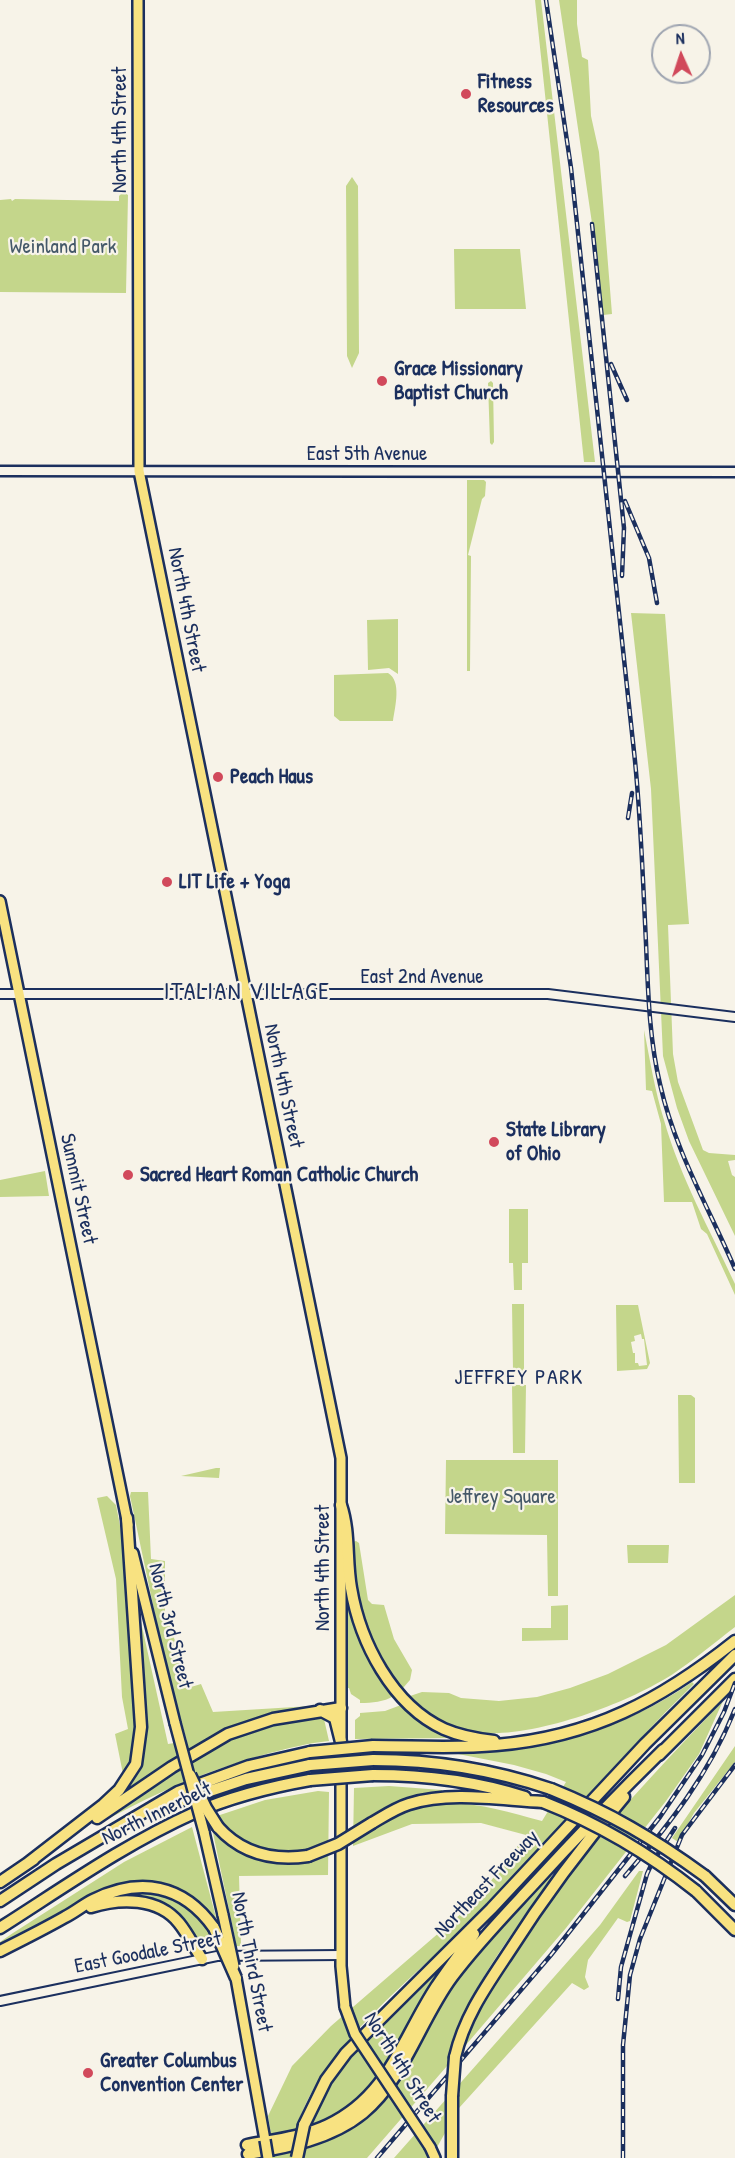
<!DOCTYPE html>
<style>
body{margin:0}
#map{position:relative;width:735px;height:2158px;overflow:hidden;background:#f7f3e8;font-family:"Patrick Hand",sans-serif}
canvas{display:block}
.north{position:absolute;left:651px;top:24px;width:60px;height:60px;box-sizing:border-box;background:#f7f3e8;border:2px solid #9fa5b1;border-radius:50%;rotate:357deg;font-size:16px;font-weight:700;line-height:24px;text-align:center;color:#1b2f5e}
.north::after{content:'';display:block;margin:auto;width:21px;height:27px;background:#d1495b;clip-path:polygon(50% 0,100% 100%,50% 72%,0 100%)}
</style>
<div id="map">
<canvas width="735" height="2158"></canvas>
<div class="north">N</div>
</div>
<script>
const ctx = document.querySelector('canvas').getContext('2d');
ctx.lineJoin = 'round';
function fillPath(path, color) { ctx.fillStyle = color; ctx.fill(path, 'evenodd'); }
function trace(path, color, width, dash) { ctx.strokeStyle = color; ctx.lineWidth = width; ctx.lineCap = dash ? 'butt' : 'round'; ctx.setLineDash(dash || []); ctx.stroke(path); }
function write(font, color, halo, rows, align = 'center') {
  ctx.font = font + ' "Patrick Hand",sans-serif'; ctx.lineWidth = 4.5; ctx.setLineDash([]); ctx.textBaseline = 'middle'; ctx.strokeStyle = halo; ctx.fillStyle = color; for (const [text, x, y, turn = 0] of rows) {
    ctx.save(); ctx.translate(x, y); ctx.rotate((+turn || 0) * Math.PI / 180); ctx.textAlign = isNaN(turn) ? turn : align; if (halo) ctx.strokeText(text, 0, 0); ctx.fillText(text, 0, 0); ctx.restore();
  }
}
const green = new Path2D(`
 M535 0H541L595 462H584Z
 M559 0H577V24L582 57 588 60 591 116 599 152 612 314 603 315 597 257Z
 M352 177 358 186 359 353 352 368 347 356 346 186Z
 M123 192 128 195 126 293 0 292V200L11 199 12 201 15 199 119 201V196Z
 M454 249H520L526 309H455Z
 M491 381 493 383 494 442 492 445 490 443 488 383Z
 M467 480H484L486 482 485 496 482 499 468 555 471 556 470 671H467Z
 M631 613 665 614 689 924 668 925 673 1054 678 1082 703 1150 709 1153 735 1155V1160L728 1161 732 1175 735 1177V1236L689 1141 677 1108 663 1056 651 789Z
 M398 619V674L389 668 368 670 367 620Z
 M388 673C402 681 395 707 393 721H340L334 716V675Z
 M644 1030C650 1060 655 1091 664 1120 680 1177 710 1230 735 1284V1295L707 1234 701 1229 692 1202H664L661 1124 652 1091 646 1090Z
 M45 1171 49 1196 0 1197V1180Z
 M509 1209H528V1263H522V1290H514L513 1263H509Z
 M512 1304H524V1371H513Z
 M616 1305H638L650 1363 647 1369 617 1371ZM641 1334 642 1339H644L647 1365 639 1366 638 1363H635V1353H633L631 1342 635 1341 634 1336Z
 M512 1385H526L525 1453H513Z
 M678 1395H691L695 1398V1483H679Z
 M446 1460H558V1596H548L547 1535 445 1534Z
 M216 1468H220L219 1478 181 1476Z
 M131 1492H148L151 1559 165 1561V1612L191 1687 201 1684 213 1712 311 1706C286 1711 262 1715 238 1724 199 1739 166 1766 131 1789L129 1785 142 1757 146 1734 137 1613H139L168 1744 187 1741 167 1671 130 1496Z
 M107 1496 116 1505 122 1536 135 1736C130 1780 107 1796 73 1820 90 1805 111 1794 123 1774L115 1734 128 1729 122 1697 116 1579 97 1498Z
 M356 1541 359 1543 368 1600 372 1604 384 1605 394 1639 412 1670 410 1680 403 1688C367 1647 353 1596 352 1542Z
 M627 1545H669L668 1563H628Z
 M735 1595V1627C714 1643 694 1660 673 1674 625 1705 519 1745 463 1730 443 1724 428 1712 413 1699L405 1706 450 1736V1738L355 1739V1720L360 1716V1713L385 1711 401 1705 410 1696 422 1692 449 1693 461 1698 499 1701 537 1697 570 1688 608 1674 666 1645Z
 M348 1598 353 1618 364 1646 394 1696C383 1702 373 1703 360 1703V1700L351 1694 349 1688H346L345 1599Z
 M568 1605V1640L522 1641V1628H551V1606Z
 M692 1682 694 1684C618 1758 550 1840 476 1916 414 1979 323 2043 296 2129L271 2134 268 2116 292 2066 331 2026 463 1912 484 1890 526 1835 481 1823 412 1824 353 1846 354 1788 389 1786 442 1790V1792L405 1799 365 1821 364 1835C380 1825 395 1813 413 1808 456 1795 500 1810 542 1821L566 1782 546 1774 514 1765 453 1753C540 1751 619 1733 692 1682Z
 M723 1701 699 1754 666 1801 566 1928 465 2046 470 2029 478 2011C511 1960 543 1908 580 1860 624 1804 674 1752 723 1701Z
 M318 1717 324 1719 329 1741C308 1743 290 1748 270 1753 211 1769 159 1791 106 1820L105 1818 206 1751 233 1738 272 1724Z
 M735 1746V1762L694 1813 678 1842 672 1838Z
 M318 1791 329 1792 328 1875 239 1876 241 1946 202 1948 199 1943H197C185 1914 158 1895 126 1897V1895C167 1890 197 1904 216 1942L236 1943 213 1833 216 1831C225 1838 233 1847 243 1852 266 1866 297 1865 322 1857L321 1846C311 1848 300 1852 289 1853 262 1854 232 1840 217 1816L265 1800Z
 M192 1827 217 1921 215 1922 198 1902 176 1889 95 1895 0 1945V1942L13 1933 124 1862Z
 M639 1871H643L630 1921 627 1922 618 1918 588 1960 585 1977 589 1987 584 1990 572 1983 459 2108 431 2158H394L600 1925Z
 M549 1875 553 1877C512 1935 461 1996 447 2066L367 2158H257C284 2153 311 2148 336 2136 384 2114 401 2074 425 2031 435 2014 445 1997 456 1981 483 1942 517 1909 549 1875Z
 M436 1971 438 1974 419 2003 393 2055H391C372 2088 348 2113 311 2125 334 2062 389 2017 436 1971Z`);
const tertiary = new Path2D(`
 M0 994H548L735 1017
 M0 2001 217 1956 341 1955`);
const secondary = new Path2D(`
 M0 471 735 472`);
const primary = new Path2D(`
 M138 0 139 471 341 1458V1966L345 2007
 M0 901 128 1525
 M133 1553 175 1723
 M204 1832 223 1915
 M236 1978 265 2140
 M430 2147 435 2158`);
const motorway = new Path2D(`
 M341 1505C350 1532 346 1560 351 1588 360 1642 392 1705 444 1729 460 1736 477 1739 494 1741
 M320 1710 335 1718 341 1742
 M373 1746C414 1746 456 1749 496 1745 592 1737 661 1700 735 1641
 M659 1755 735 1679
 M373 1760C435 1760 492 1769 551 1789
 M373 1775C425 1775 475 1781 525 1797
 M165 1806 246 1779 310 1765
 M97 1818 172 1767 228 1734 273 1719 341 1708
 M372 1823C384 1816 396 1808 409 1804 451 1791 500 1800 543 1802
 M218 1827C242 1854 273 1861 308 1856
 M28 1863 103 1805 119 1790 136 1764 141 1727 127 1518
 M705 1876 735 1905
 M0 1882 34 1859
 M696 1891 735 1930
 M0 1901 56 1864 178 1792 249 1766 310 1752
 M91 1907C120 1898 158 1897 179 1923 188 1934 194 1947 202 1959
 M0 1928C63 1888 125 1844 194 1813 231 1797 270 1787 310 1780
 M0 1951C22 1940 44 1929 65 1917 75 1912 83 1905 93 1900 140 1877 183 1884 214 1928
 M455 2057C464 2018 485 1988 507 1955 542 1900 581 1847 624 1797
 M304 2125 326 2080 346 2053 491 1909 645 1744 735 1655
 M247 2145C274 2140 303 2137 328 2125 389 2096 402 2039 436 1987 448 1969 461 1952 474 1934
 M248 2154C288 2147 331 2139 363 2113 405 2078 420 2020 452 1977 476 1945 503 1917 530 1888 573 1841 617 1795 663 1750
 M452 2158V2096`);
const rail = new Path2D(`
 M546 0 571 168 635 761C641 822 643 882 646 943 648 990 649 1038 660 1084 675 1151 708 1206 735 1269
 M592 224 624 528 622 576
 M611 364 627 400
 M625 501 649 558 657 603
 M628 818 632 793
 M625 1876C669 1825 710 1773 735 1709
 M618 1999 621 1967 647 1874 652 1863 675 1828
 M377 2158 551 1955 660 1817 702 1755 724 1712 735 1683
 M623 2158V2045L630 1975 640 1939 682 1835 735 1765`);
const primaryBridge = new Path2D(`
 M175 1723 204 1832
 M223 1915 234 1966
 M345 2007 355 2034 430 2147
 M265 2140 268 2158`);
const motorwayBridge = new Path2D(`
 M310 1752 373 1746
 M310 1765 373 1760
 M190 1775 206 1808 218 1827
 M310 1780 373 1775
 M551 1789C610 1813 653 1838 705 1876
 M543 1802C599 1824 648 1853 696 1891
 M308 1856 338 1844 372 1823
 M214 1928 236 1978
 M452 2096 455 2057
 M297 2158 304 2125`);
const markers = [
 [466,94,6,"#d1495b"],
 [382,381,6,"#d1495b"],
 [218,777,6,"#d1495b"],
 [167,882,6,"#d1495b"],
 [494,1142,6,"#d1495b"],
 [128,1175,6,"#d1495b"],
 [88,2073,6,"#d1495b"]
];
const poiNames = [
 ["Fitness",478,82],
 ["Resources",478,106],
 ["Grace Missionary",394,369],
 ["Baptist Church",394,393],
 ["Peach Haus",230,777],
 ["LIT Life + Yoga",179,882],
 ["State Library",506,1130],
 ["of Ohio",506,1154],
 ["Sacred Heart Roman Catholic Church",140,1175],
 ["Greater Columbus",100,2061],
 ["Convention Center",100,2085]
];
const streetNames = [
 ["North 4th Street",120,130,-90],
 ["East 5th Avenue",367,454],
 ["North 4th Street",186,610,79],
 ["East 2nd Avenue",422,977],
 ["North 4th Street",283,1086,78],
 ["Summit Street",78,1189,78],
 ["North 4th Street",323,1568,-90],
 ["North 3rd Street",170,1626,76],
 ["North Innerbelt",157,1814,-26],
 ["Northeast Freeway",487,1884,-46],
 ["East Goodale Street",148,1953,-11],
 ["North Third Street",251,1962,79],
 ["North 4th Street",402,2068,58]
];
const parkNames = [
 ["Weinland Park",63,247],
 ["Jeffrey Square",501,1497]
];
const neighbourhoodNames = [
 ["JEFFREY PARK",519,1378]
];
const quarterNames = [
 ["ITALIAN VILLAGE",247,993]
];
fillPath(green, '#c4d68b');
trace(tertiary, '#1b2f5e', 12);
trace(secondary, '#1b2f5e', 13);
trace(primary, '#1b2f5e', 14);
trace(motorway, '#1b2f5e', 15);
trace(tertiary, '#f7f3e8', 8);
trace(secondary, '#f7f3e8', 8);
trace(primary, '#f8e281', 9);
trace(motorway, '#f8e281', 10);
trace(rail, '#1b2f5e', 4.5);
trace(rail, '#f7f3e8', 2, [7]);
trace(primaryBridge, '#1b2f5e', 14, []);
trace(motorwayBridge, '#1b2f5e', 15, []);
trace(primaryBridge, '#f8e281', 9);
trace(motorwayBridge, '#f8e281', 10);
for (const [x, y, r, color] of markers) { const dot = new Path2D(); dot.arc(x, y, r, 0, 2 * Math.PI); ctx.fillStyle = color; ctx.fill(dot); trace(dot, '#f7f3e8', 2); }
write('bold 21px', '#1b2f5e', '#f7f3e8', poiNames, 'left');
write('21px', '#1b2f5e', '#f7f3e8', streetNames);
write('21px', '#455969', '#f7f3e8', parkNames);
ctx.letterSpacing = '1.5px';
write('22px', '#1b2f5e', '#f7f3e8', neighbourhoodNames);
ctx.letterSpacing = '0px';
ctx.letterSpacing = '1.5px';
write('24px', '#1b2f5e', '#f7f3e8', quarterNames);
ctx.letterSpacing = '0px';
</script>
